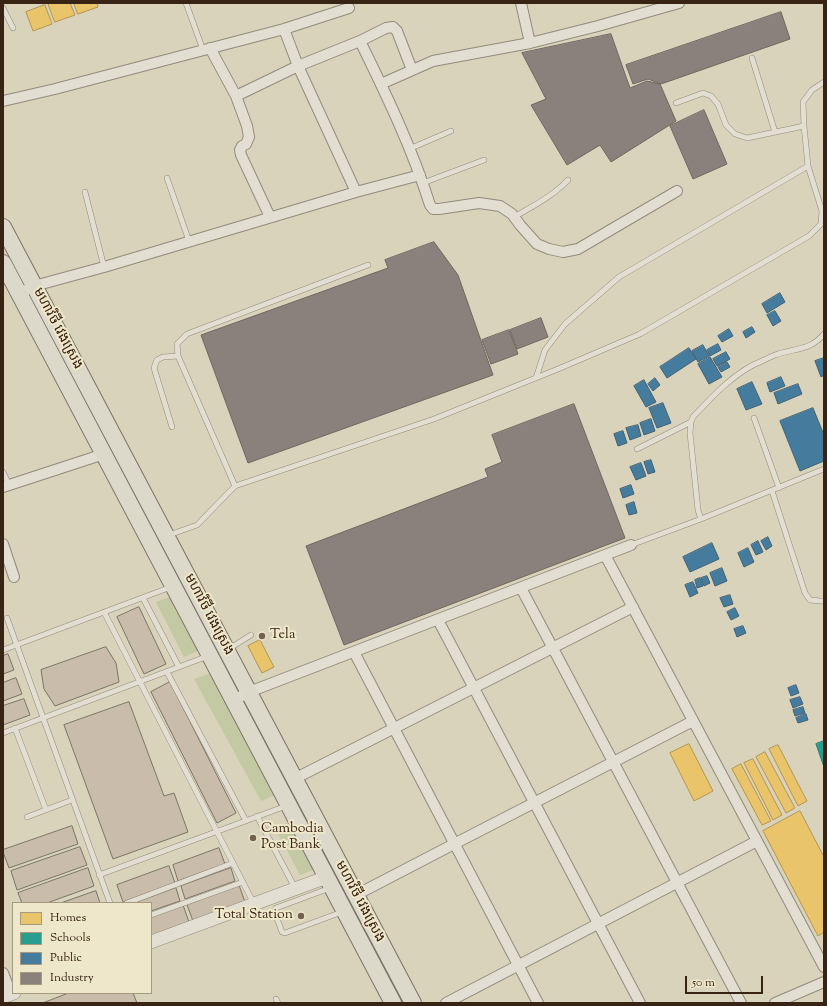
<!DOCTYPE html>
<meta charset="utf-8">
<style>
body{margin:0}
#map{position:relative;width:827px;height:1006px;overflow:hidden;background:#d9d3bb;font-family:"Sorts Mill Goudy",serif}
canvas{display:block}
.frame{position:absolute;inset:0;border:4px solid #392314;pointer-events:none}
.legend{position:absolute;left:12px;top:902px;width:140px;height:92px;box-sizing:border-box;background:#efe7ca;border:1px solid #a69981;margin:0;padding:5px 7px;list-style:none;font-size:12px;color:#392314}
.legend li{display:flex;align-items:center;gap:8px;height:20px}
.legend b{width:20px;border:1px solid #a69981}
.scale{position:absolute;left:685px;top:976px;width:78px;height:18px;box-sizing:border-box;border:2px solid #392314;border-top:0;padding-left:5px;font-size:12px;line-height:14px;white-space:nowrap;color:#392314;-webkit-text-stroke:3px #efe7ca;paint-order:stroke}
</style>
<div id="map">
<canvas width="827" height="1006"></canvas>
<div class="frame"></div>
<ul class="legend">
<li><b style="height:11px;background:#e9c46a"></b>Homes</li>
<li><b style="height:11px;background:#2a9d8f"></b>Schools</li>
<li><b style="height:11px;background:#457b9d"></b>Public</li>
<li><b style="height:11px;background:#8a817c"></b>Industry</li>
</ul>
<div class="scale">50 m</div>
</div>
<script>
const ctx = document.querySelector('canvas').getContext('2d');
ctx.lineJoin = 'round';
function fillPath(path, color) { ctx.fillStyle = color; ctx.fill(path, 'evenodd'); }
function trace(path, color, width, dash) { ctx.strokeStyle = color; ctx.lineWidth = width; ctx.lineCap = dash ? 'butt' : 'round'; ctx.setLineDash(dash || []); ctx.stroke(path); }
function write(font, color, halo, rows, align = 'center') {
  ctx.font = font + ' "Sorts Mill Goudy","Noto Sans Khmer",serif'; ctx.lineWidth = 4; ctx.setLineDash([]); ctx.textBaseline = 'middle'; ctx.strokeStyle = halo; ctx.fillStyle = color; for (const [text, x, y, turn = 0] of rows) {
    ctx.save(); ctx.translate(x, y); ctx.rotate((+turn || 0) * Math.PI / 180); ctx.textAlign = isNaN(turn) ? turn : align; if (halo) ctx.strokeText(text, 0, 0); ctx.fillText(text, 0, 0); ctx.restore();
  }
}
const green = new Path2D(`
 M172 596 200 650 184 657 156 602Z
 M212 673 277 794 261 801 194 679Z
 M292 821 316 869 300 875 275 828Z`);
const homes = new Path2D(`
 M48 3H70L75 15 55 22Z
 M74 3H97L98 7 78 14Z
 M45 5 52 24 33 31 26 12Z
 M260 640 274 667 262 673 248 646Z
 M689 744 713 791 694 801 670 753Z
 M778 745 807 801 798 806 769 749Z
 M765 752 795 808 786 813 756 757Z
 M753 759 782 815 773 820 744 763Z
 M741 764 771 821 762 825 732 769Z
 M800 811 824 857V932L818 936 763 831Z`);
const schools = new Path2D(`
 M824 741V767L816 744Z`);
const public = new Path2D(`
 M780 293 785 302 767 313 762 304Z
 M775 311 781 321 773 326 767 315Z
 M752 327 755 332 746 338 743 332Z
 M729 329 733 336 722 342 718 336Z
 M718 344 721 350 710 356 707 350Z
 M703 345 709 356 698 362 692 351Z
 M689 348 696 359 667 378 660 367Z
 M726 352 730 359 717 366 713 359Z
 M710 357 722 377 709 384 698 364Z
 M824 358V375L821 377 815 361Z
 M727 362 730 367 721 372 718 367Z
 M781 377 785 386 770 392 767 383Z
 M655 378 660 385 653 391 648 384Z
 M644 380 656 402 646 407 634 386Z
 M752 382 762 404 746 410 737 389Z
 M798 384 802 394 778 404 774 393Z
 M663 403 671 423 657 428 649 408Z
 M813 408 824 435V461L800 471 780 421Z
 M651 419 655 431 644 435 640 423Z
 M638 425 641 436 630 440 626 428Z
 M623 431 627 443 618 446 614 434Z
 M651 460 655 472 648 474 644 462Z
 M641 463 646 476 636 480 630 467Z
 M631 485 634 494 623 498 620 489Z
 M634 502 637 513 629 515 626 505Z
 M768 537 772 546 766 550 761 541Z
 M758 541 763 552 756 555 751 545Z
 M712 543 719 559 690 572 683 557Z
 M748 548 754 562 744 567 738 553Z
 M722 568 727 581 715 586 710 573Z
 M707 576 710 583 704 586 701 578Z
 M700 578 703 586 697 588 695 580Z
 M693 582 698 593 690 597 685 585Z
 M730 595 733 604 724 607 720 598Z
 M735 608 739 616 731 620 727 612Z
 M743 626 746 633 737 637 734 629Z
 M796 685 799 693 791 696 788 688Z
 M800 697 803 704 793 708 790 700Z
 M803 707 805 713 795 716 793 710Z
 M806 714 808 720 798 723 796 718Z`);
const industry = new Path2D(`
 M781 12 790 39 661 84 648 79 633 84 626 65Z
 M611 34 630 88 647 81 660 84 676 121 611 162 600 145 567 165 531 105 546 99 522 53Z
 M704 110 727 164 693 179 670 126Z
 M434 242 458 275 493 375 248 463 201 335 388 268 385 260Z
 M541 318 548 337 517 349 510 330Z
 M509 330 518 354 491 364 482 340Z
 M574 404 625 538 344 645 306 546 488 477 485 469 502 462 492 435Z`);
const building = new Path2D(`
 M139 607 166 664 144 674 117 617Z
 M106 647 116 663 119 682 55 706 44 689 41 670Z
 M8 654 14 670 3 674V656Z
 M16 678 22 694 3 701V683Z
 M170 682 236 813 217 823 151 692Z
 M24 699 30 715 3 725V706Z
 M129 702 164 796 174 793 188 832 113 859 64 725Z
 M72 826 78 844 9 868 3 852V850Z
 M80 847 87 865 17 890 11 871Z
 M219 848 225 864 178 881 173 865Z
 M169 866 175 883 123 902 117 885Z
 M88 868 94 886 47 903H22L18 893Z
 M231 868 235 881 185 899 181 886Z
 M239 885 245 902 193 921 187 905Z
 M176 888 180 901 151 911V903H134Z
 M96 891 100 903H61Z
 M183 905 189 922 151 936V917Z
 M69 993H133L137 1003H43Z`);
const service = new Path2D(`
 M186 3 203 50
 M3 8 13 28
 M752 58 775 132
 M676 103 703 93 711 96 718 104 726 125 735 134 747 138 804 126
 M409 149 451 131
 M167 178 189 241
 M423 183 484 160
 M85 192 104 267
 M514 217C533 206 553 196 568 180
 M536 378 545 350 565 324 619 277 808 166
 M754 418 779 488
 M172 427 154 368 157 360 163 357 178 356
 M637 449 691 422
 M3 472 9 485
 M235 486 178 356 177 344 187 334 368 265
 M772 491 805 593 810 600 820 601H824
 M701 519 698 510 690 433 691 422 693 417C711 398 729 378 753 365 760 362 768 358 775 355 794 348 810 351 824 334
 M169 535 197 525 235 486 434 419 558 369 640 334 809 236 821 224 822 211 808 166 804 126 803 102 812 90 824 82
 M631 545 701 519 824 469
 M143 598 179 667
 M104 612 252 900
 M7 618 110 903
 M3 650 171 587
 M227 650 251 635
 M167 672 246 821
 M15 728 46 810
 M3 733 208 656
 M257 816 295 888
 M27 817 72 800
 M99 875 286 806
 M330 888 276 908 275 913 282 932 285 933 342 912
 M127 903 233 863
 M151 915 243 882
 M276 999 278 1003`);
const minor = new Path2D(`
 M521 3 530 43
 M284 29 298 66 356 192
 M360 41C386 94 412 148 430 205L433 209H439L479 203 500 206 512 214 520 225 537 244 549 249 563 252 578 249 677 191
 M210 48 236 96 247 126 249 137 246 144 242 146 240 150 241 155 270 217
 M381 84 433 61 530 43 598 26 679 3
 M236 96 298 66 360 41 386 28 393 27 397 31 412 70
 M3 101 55 89 284 29 349 8
 M19 294 34 286 104 267 356 192 420 175
 M3 487 104 454
 M3 544 14 577
 M605 555 824 967
 M521 588 741 1003
 M438 620 640 1003
 M354 652 538 1003
 M234 700 249 692 631 545
 M294 779 633 607
 M356 895 454 844 693 721
 M3 973 11 994
 M446 1003 757 841
 M775 1003 824 982`);
const tertiary = new Path2D(`
 M151 942 327 877
 M3 997 14 993`);
const primary = new Path2D(`
 M3 227 413 1003
 M3 263 393 1003`);
const markers = [
 [262,636,4,"#71614e"],
 [253,838,4,"#71614e"],
 [301,916,4,"#71614e"]
];
const streetNames = [
 ["មហាវិថី វេងស្រេង",57,329,62],
 ["មហាវិថី វេងស្រេង",208,615,62],
 ["មហាវិថី វេងស្រេង",359,902,62]
];
const poiNames = [
 ["Tela",270,636],
 ["Cambodia",261,830],
 ["Post Bank",261,846],
 ["Total Station",293,916,"right"]
];
fillPath(green, '#c3c9a2');
fillPath(homes, '#e9c46a');
trace(homes, '#b49450', 1);
fillPath(schools, '#2a9d8f');
trace(schools, '#2e786a', 1);
fillPath(public, '#457b9d');
trace(public, '#416174', 1);
fillPath(industry, '#8a817c');
trace(industry, '#72655d', 1);
fillPath(building, '#c9bcaa');
trace(building, '#7a7366', 1);
trace(service, '#918b7c', 6);
trace(minor, '#918b7c', 12);
trace(tertiary, '#918b7c', 14);
trace(primary, '#7a7366', 18);
trace(service, '#e2ded2', 5);
trace(minor, '#e2ded2', 10);
trace(tertiary, '#e2ded2', 13);
trace(primary, '#dcd9ca', 16);
for (const [x, y, r, color] of markers) { const dot = new Path2D(); dot.arc(x, y, r, 0, 2 * Math.PI); ctx.fillStyle = color; ctx.fill(dot); trace(dot, '#efe7ca', 1.5); }
write('14px', '#392314', '#efe7ca', streetNames);
write('14px', '#392314', '#efe7ca', poiNames, 'left');
</script>
